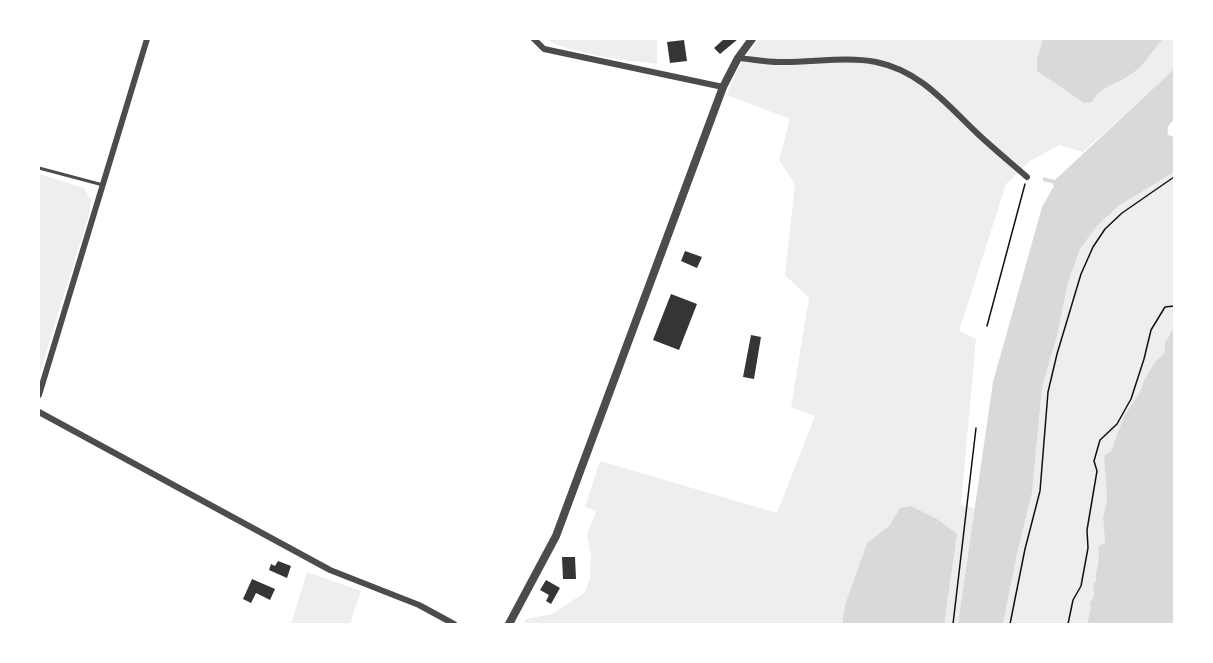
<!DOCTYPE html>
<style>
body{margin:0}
#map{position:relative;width:1213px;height:663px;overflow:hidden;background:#fff;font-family:Helvetica,sans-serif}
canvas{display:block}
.frame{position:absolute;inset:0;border:40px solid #fff;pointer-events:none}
</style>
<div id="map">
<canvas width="1213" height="663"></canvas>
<div class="frame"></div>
</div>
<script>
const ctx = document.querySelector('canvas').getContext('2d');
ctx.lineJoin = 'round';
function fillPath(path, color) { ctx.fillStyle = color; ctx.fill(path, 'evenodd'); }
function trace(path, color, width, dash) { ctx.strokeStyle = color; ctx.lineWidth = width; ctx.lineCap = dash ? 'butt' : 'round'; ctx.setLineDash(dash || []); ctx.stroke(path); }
const green = new Path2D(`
 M545 39H657V64C619 59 579 56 545 39Z
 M759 39H1043L1037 71 1084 103 1112 83 1128 77 1163 39H1174V69L1083 152 1060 145 1030 161 1006 184 959 331 976 339 961 505 975 508 958 624H945L946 611 900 508 889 526 867 543 845 605 842 624H524L526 619 552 614 584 593 590 579 591 555 587 535 596 511 585 507 600 461 777 513 815 416 791 407 809 298 785 275 795 184 779 160 790 119 727 95C734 74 745 56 759 39Z
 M1174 172V327L1165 343 1164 353 1155 362 1144 380 1140 392 1124 416 1111 451 1104 456 1107 499 1103 518 1105 542 1097 563 1096 580 1093 585 1094 595 1090 604 1091 608 1088 624H1003L1017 554 1032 493 1042 388 1057 336 1068 283 1080 249 1096 227 1117 207Z
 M39 174 84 188 91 200 89 215 39 375Z
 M307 572 361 591 350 624H291Z`);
const water = new Path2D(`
 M1043 39H1163C1151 52 1143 68 1127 77 1115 84 1099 88 1092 102L1084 103 1037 71V59Z
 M1174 69V120C1168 125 1167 128 1168 135L1174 137V172L1117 207 1096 227 1080 249 1068 283 1057 336 1042 388 1032 493 1017 554 1003 624H958L993 382 1042 207 1054 186 1052 183 1043 181V177L1055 180Z
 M1174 327V624H1087L1091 608 1090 604 1094 595 1093 585 1096 580C1095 569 1101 558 1098 547L1105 542 1103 518 1107 499 1104 456 1111 451 1124 416 1140 392 1144 380 1155 362 1164 353 1165 343Z
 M911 506 937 519 957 534 946 611 945 624H842L845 605 867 543 889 526 900 508Z`);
const building = new Path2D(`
 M724 39H738L720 54 714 48Z
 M684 40 687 61 670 63 667 42Z
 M685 251 702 257 697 268 681 261Z
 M671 294 697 304 679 350 653 340Z
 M751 335 761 337 754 379 743 377Z
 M562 557H575L576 579H563Z
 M278 561 291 566 287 578 269 570 271 564 275 566Z
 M252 579 275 589 270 600 256 593 251 603 243 599Z
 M546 580 560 588 551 604 546 601 549 595 540 590Z`);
const path = new Path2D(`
 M987 326 1025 184
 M953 624 976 428
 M1010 624 1025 549 1040 491 1048 392 1057 354 1081 274 1093 247 1105 229 1122 213 1174 177
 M1068 624 1073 600 1081 586 1088 548 1087 530 1097 471 1094 461 1100 440 1117 424 1131 399 1144 359 1151 330 1165 307 1174 306`);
const service = new Path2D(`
 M39 168 103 185`);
const minor = new Path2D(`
 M534 39 544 49 723 87
 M738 58C751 59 765 62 779 62 810 63 845 56 876 62 921 71 947 105 979 135 994 149 1011 163 1027 177
 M39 395 147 39
 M39 412 330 570 419 605 454 624`);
const tertiary = new Path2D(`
 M509 624 556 536 723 87 738 58 752 39`);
fillPath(green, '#eee');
fillPath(water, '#d9d9d9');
fillPath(building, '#353535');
trace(path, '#111', 1.5);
trace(service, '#4c4c4c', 3);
trace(minor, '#4c4c4c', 6);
trace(tertiary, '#4c4c4c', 8);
</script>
